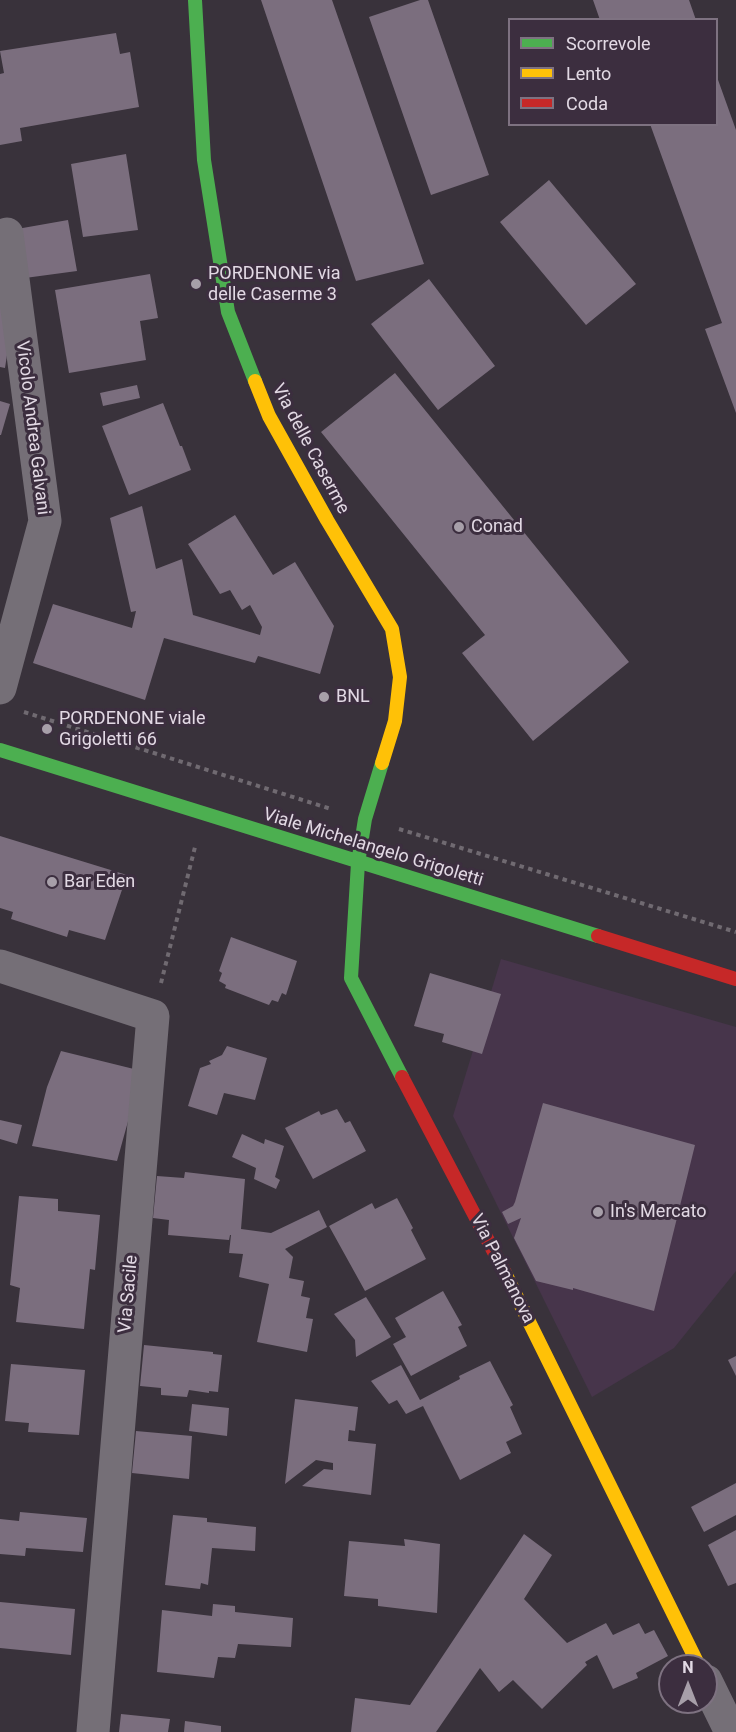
<!DOCTYPE html>
<style>
body{margin:0}
#map{position:relative;width:736px;height:1732px;overflow:hidden;background:#39323b;font-family:Roboto,sans-serif}
canvas{display:block}
.legend{position:absolute;left:508px;top:18px;width:210px;height:108px;box-sizing:border-box;background:#3c2e3f;border:2px solid #7e7281;margin:0;padding:8px 10px;list-style:none;font-size:18px;color:#e2d9e4}
.legend li{display:flex;align-items:center;gap:12px;height:30px}
.legend b{width:30px;border:2px solid #7e7281}
.north{position:absolute;left:658px;top:1654px;width:60px;height:60px;box-sizing:border-box;background:#3c2e3f;border:2px solid #7e7281;border-radius:50%;rotate:0deg;font-size:16px;font-weight:700;line-height:24px;text-align:center;color:#e2d9e4}
.north::after{content:'';display:block;margin:auto;width:21px;height:27px;background:#a79fa9;clip-path:polygon(50% 0,100% 100%,50% 72%,0 100%)}
</style>
<div id="map">
<canvas width="736" height="1732"></canvas>
<ul class="legend">
<li><b style="height:8px;background:#4caf50"></b>Scorrevole</li>
<li><b style="height:8px;background:#ffc107"></b>Lento</li>
<li><b style="height:8px;background:#c62828"></b>Coda</li>
</ul>
<div class="north">N</div>
</div>
<script>
const ctx = document.querySelector('canvas').getContext('2d');
ctx.lineJoin = 'round';
function fillPath(path, color) { ctx.fillStyle = color; ctx.fill(path, 'evenodd'); }
function trace(path, color, width, dash) { ctx.strokeStyle = color; ctx.lineWidth = width; ctx.lineCap = dash ? 'butt' : 'round'; ctx.setLineDash(dash || []); ctx.stroke(path); }
function write(font, color, halo, rows, align = 'center') {
  ctx.font = font + ' Roboto,sans-serif'; ctx.lineWidth = 6; ctx.setLineDash([]); ctx.textBaseline = 'middle'; ctx.strokeStyle = halo; ctx.fillStyle = color; for (const [text, x, y, turn = 0] of rows) {
    ctx.save(); ctx.translate(x, y); ctx.rotate((+turn || 0) * Math.PI / 180); ctx.textAlign = isNaN(turn) ? turn : align; if (halo) ctx.strokeText(text, 0, 0); ctx.fillText(text, 0, 0); ctx.restore();
  }
}
const built = new Path2D(`
 M501 959 736 1027V1271L674 1348 592 1397 453 1116Z`);
const building = new Path2D(`
 M261 0H332L424 264 356 281Z
 M420 0H428L489 175 431 195 369 17Z
 M593 0H689L696 20H600Z
 M116 33 120 54 130 52 139 107 20 128 22 141 0 145V74L4 73 0 51Z
 M717 77 736 130V413L705 329 722 323 650 124H716Z
 M126 154 138 230 83 237 71 164Z
 M549 180 636 284 586 325 500 222Z
 M68 220 77 271 25 278 17 229Z
 M0 270 11 329 5 368 0 367Z
 M150 274 158 318 140 321 146 360 69 373 55 290Z
 M429 279 495 366 438 410 371 324Z
 M395 373 629 662 533 741 462 653 485 635 321 432Z
 M137 385 140 398 103 406 100 393Z
 M0 401 10 404 1 435H0Z
 M163 403 180 446H182L191 470 129 495 102 426Z
 M142 506 156 569 182 559 193 615 260 635 262 627 250 605 242 610 230 590 220 594 188 544 235 515 273 575 295 562 334 626 320 674 258 656 255 663 164 638 145 700 33 663 53 604 132 628 136 611 131 612 110 518Z
 M0 836 127 875 105 940 69 930 67 937 11 919 13 912 0 908Z
 M231 937 297 961 286 995 282 993 278 1002 272 1000 269 1005 225 988 226 985 219 981 222 973 219 971Z
 M430 973 501 994 482 1054 442 1042 444 1034 414 1026Z
 M227 1046 267 1058 255 1100 224 1093 217 1115 188 1106 200 1068 211 1064 209 1061 222 1055Z
 M61 1051 142 1071 117 1161 32 1146 47 1087Z
 M543 1103 695 1145 654 1311 573 1288V1290L536 1281 514 1238 521 1218 508 1224 502 1212 513 1206 515 1202Z
 M337 1109 345 1123 350 1121 366 1151 313 1179 285 1128 319 1111 321 1115Z
 M0 1120 22 1125 17 1144 0 1139Z
 M242 1134 264 1144 265 1139 284 1146 275 1177 280 1180 276 1189 254 1179 256 1168 232 1157Z
 M185 1172 245 1179 241 1229 271 1233 319 1210 327 1227 285 1249 293 1257 289 1278 304 1281 301 1296 310 1298 306 1318 313 1319 307 1352 257 1342 269 1284 239 1277 243 1254 229 1253 231 1235H230L229 1240 168 1235 169 1220 153 1218 157 1176 184 1178Z
 M19 1196 58 1199V1211L100 1215 95 1270 90 1269 84 1329 16 1322 20 1288 10 1285Z
 M397 1198 413 1228 411 1230 426 1259 365 1291 329 1226 372 1203 375 1209Z
 M443 1291 462 1325 458 1327 467 1346 411 1376 393 1344 406 1337 395 1318Z
 M366 1297 391 1337 356 1357 355 1340 334 1314Z
 M144 1345 213 1352V1354L222 1355 218 1392 209 1391V1393L189 1390 187 1397 161 1395V1388L140 1386Z
 M736 1356V1376L728 1360Z
 M490 1361 513 1405 510 1407 522 1434 506 1442 511 1453 460 1480 423 1406 406 1414 397 1400 389 1404 371 1381 401 1365 420 1400 460 1379 459 1376Z
 M11 1364 85 1370 79 1435 28 1432 29 1423 5 1421Z
 M295 1399 358 1407 355 1431 349 1430 348 1441 376 1444 371 1495 302 1486 324 1469 333 1470V1463L316 1460 285 1484Z
 M192 1404 229 1408 227 1436 189 1431Z
 M136 1431 192 1436 189 1479 132 1473Z
 M736 1483V1515L704 1532 691 1507Z
 M20 1512 87 1518 83 1552 26 1548 25 1556 0 1554V1519L19 1521Z
 M173 1515 207 1518V1522L256 1527 255 1551 212 1548 208 1585 201 1583 200 1589 165 1585Z
 M736 1530V1583L728 1586 708 1545Z
 M524 1534 552 1555 524 1599 567 1643 606 1623 613 1635 639 1623 645 1634 654 1630 668 1656 636 1673 638 1678 613 1689 597 1655 585 1662 587 1665 542 1709 513 1680 499 1692 480 1668 436 1732H351L355 1698 410 1705Z
 M404 1539 440 1544 437 1613 378 1606V1599L344 1596 349 1541 405 1546Z
 M0 1602 75 1609 71 1655 0 1648Z
 M213 1604 235 1606V1612L293 1618 291 1647 238 1644 235 1658 218 1657 214 1678 157 1672 162 1610 212 1616Z
 M121 1714 170 1719 168 1732H119Z
 M185 1721 221 1726V1732H184Z`);
const path = new Path2D(`
 M24 712 331 809
 M399 829 736 932
 M161 983 195 847`);
const street = new Path2D(`
 M0 688 45 521 7 234
 M0 966 153 1016 93 1732
 M706 1681 731 1732`);
const fast = new Path2D(`
 M195 0 204 160 228 312 255 381
 M0 750 598 936
 M382 763 365 819 358 863 351 978 402 1077`);
const slow = new Path2D(`
 M255 381 269 416 327 520 392 629 400 677 395 721 382 763
 M505 1273 699 1666`);
const jam = new Path2D(`
 M598 936 736 979
 M402 1077 505 1273`);
const markers = [
 [196,284,6,"#a79fa9"],
 [459,527,6,"#a79fa9"],
 [324,697,6,"#a79fa9"],
 [47,729,6,"#a79fa9"],
 [52,882,6,"#a79fa9"],
 [598,1212,6,"#a79fa9"]
];
const poiNames = [
 ["PORDENONE via",208,274],
 ["delle Caserme 3",208,295],
 ["Conad",471,527],
 ["BNL",336,697],
 ["PORDENONE viale",59,719],
 ["Grigoletti 66",59,740],
 ["Bar Eden",64,882],
 ["In's Mercato",610,1212]
];
const streetNames = [
 ["Vicolo Andrea Galvani",32,428,83],
 ["Via delle Caserme",310,449,62],
 ["Viale Michelangelo Grigoletti",373,848,17],
 ["Via Palmanova",502,1269,63],
 ["Via Sacile",129,1294,-85]
];
fillPath(built, '#47354b');
fillPath(building, '#7b6e7e');
trace(path, '#706a71', 4, [4.5, 4.5]);
trace(street, '#756f77', 33);
trace(fast, '#4caf50', 14);
trace(slow, '#ffc107', 14);
trace(jam, '#c62828', 14);
for (const [x, y, r, color] of markers) { const dot = new Path2D(); dot.arc(x, y, r, 0, 2 * Math.PI); ctx.fillStyle = color; ctx.fill(dot); trace(dot, '#3c2e3f', 2); }
write('18px', '#e2d9e4', '#3c2e3f', poiNames, 'left');
write('18px', '#e2d9e4', '#3c2e3f', streetNames);
</script>
